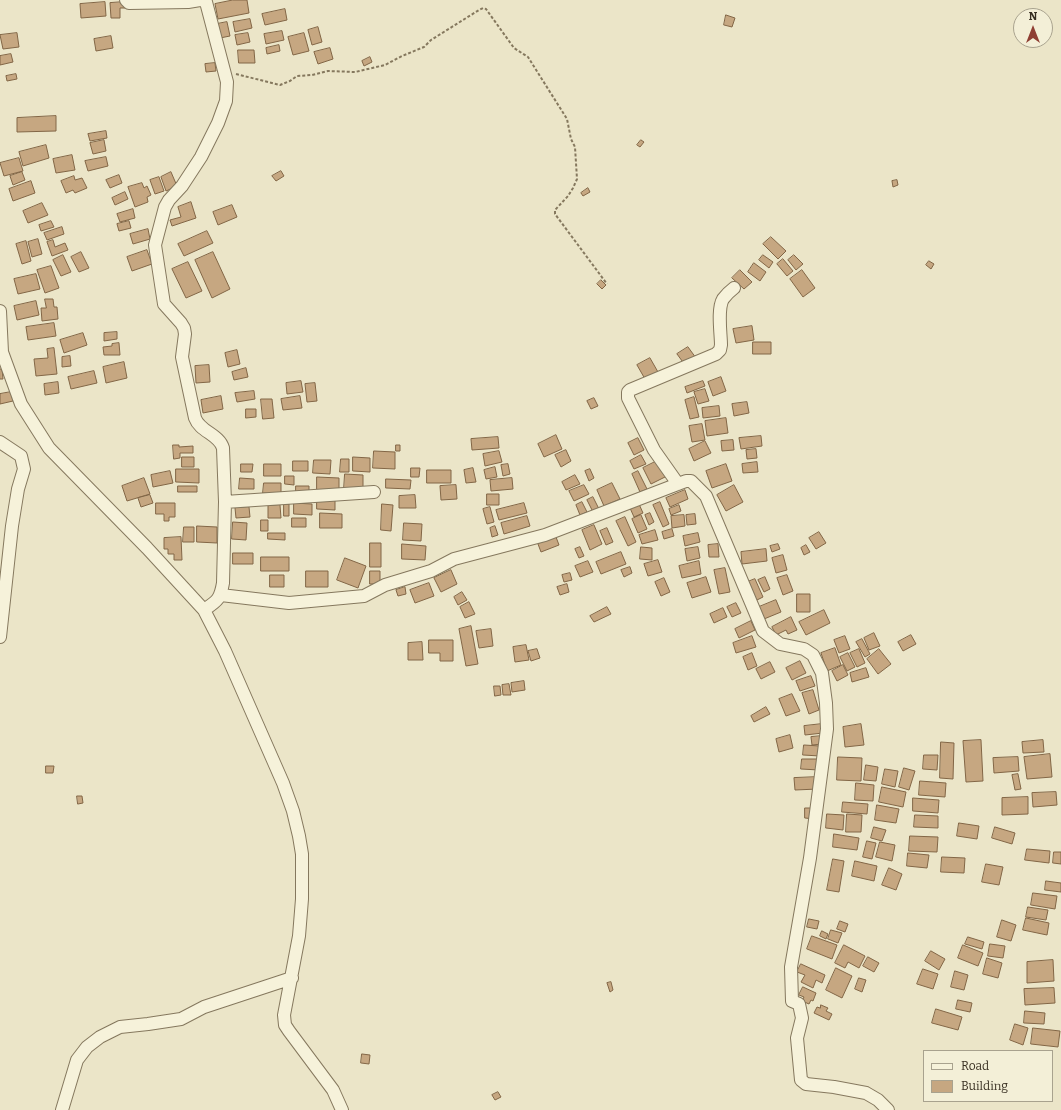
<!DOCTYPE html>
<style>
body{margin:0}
#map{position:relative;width:1061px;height:1110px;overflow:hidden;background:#ebe5c8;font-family:Bitter,serif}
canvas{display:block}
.legend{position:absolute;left:923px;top:1050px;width:130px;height:52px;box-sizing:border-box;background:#f3efd7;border:1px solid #a8a28e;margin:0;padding:5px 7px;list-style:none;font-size:12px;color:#372e21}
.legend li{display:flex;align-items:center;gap:8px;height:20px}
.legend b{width:20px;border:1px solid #a8a28e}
.north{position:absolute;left:1013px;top:8px;width:40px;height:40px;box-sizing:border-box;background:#f3efd7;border:1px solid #a8a28e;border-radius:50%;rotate:0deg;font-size:11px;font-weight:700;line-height:16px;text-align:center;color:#372e21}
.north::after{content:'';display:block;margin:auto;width:14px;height:18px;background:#8f3f33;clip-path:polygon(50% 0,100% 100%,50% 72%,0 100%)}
</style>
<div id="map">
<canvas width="1061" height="1110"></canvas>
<ul class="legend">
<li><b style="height:5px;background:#f6f2da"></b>Road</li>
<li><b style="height:11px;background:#c6a781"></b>Building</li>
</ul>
<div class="north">N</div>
</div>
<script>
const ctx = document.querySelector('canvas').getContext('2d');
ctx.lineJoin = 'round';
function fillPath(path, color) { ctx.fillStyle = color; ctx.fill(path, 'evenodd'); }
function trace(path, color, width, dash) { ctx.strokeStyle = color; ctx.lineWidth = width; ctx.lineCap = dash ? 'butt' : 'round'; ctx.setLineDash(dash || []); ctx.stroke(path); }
const building = new Path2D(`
 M233 0H247L249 13 218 19 215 4Z
 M105 2 106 16 81 18 80 4Z
 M124 2 125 8H120V18H111L110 3Z
 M285 9 287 20 265 25 262 14Z
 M726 15 735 18 732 27 724 25Z
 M250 19 252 28 235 32 233 22Z
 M227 22 230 36 220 38 217 24Z
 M318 27 322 42 312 45 308 30Z
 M282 31 284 40 266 44 264 34Z
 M17 33 19 47 3 49 0 35Z
 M248 33 250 42 237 45 235 35Z
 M304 33 309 51 293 55 288 37Z
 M111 36 113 48 96 51 94 39Z
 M279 45 280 51 267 54 266 48Z
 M330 48 333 59 318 64 314 52Z
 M238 50H254L255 63H239Z
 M11 54 13 62 0 65V56Z
 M370 57 372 62 364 66 362 61Z
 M215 63 216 71 206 72 205 64Z
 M16 74 17 79 7 81 6 76Z
 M56 116V131L17 132V118Z
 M106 131 107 138 90 141 88 134Z
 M104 140 106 151 93 154 90 143Z
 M641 140 644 142 640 147 637 145Z
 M46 145 49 158 23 166 19 152Z
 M72 155 75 170 56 173 53 159Z
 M106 157 108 166 88 171 85 161Z
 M19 158 23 171 4 176 0 163Z
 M281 171 284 176 276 181 272 176Z
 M22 172 25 180 13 185 10 176Z
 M171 172 177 186 166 191 161 177Z
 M119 175 122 183 110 188 106 180Z
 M74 176 75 180 82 178 87 188 75 193 73 190 66 193 61 181Z
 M159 177 164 191 155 194 150 180Z
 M897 180 898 185 893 187 892 181Z
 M31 181 35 193 13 201 9 189Z
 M142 183 144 188 147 186 151 195 147 197 148 202 135 207 128 187Z
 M588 188 590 192 583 196 581 193Z
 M125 192 128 199 115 205 112 198Z
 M191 202 196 218 172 226 170 220 181 217 178 207Z
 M42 203 48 215 28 223 23 211Z
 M232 205 237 217 218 225 213 212Z
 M133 209 135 218 120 222 117 214Z
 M51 221 54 227 41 231 39 225Z
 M129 221 131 228 119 231 117 224Z
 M62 227 64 234 47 240 44 233Z
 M148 229 150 239 133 244 130 234Z
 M207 231 213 243 184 256 178 244Z
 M771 237 786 251 778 259 763 244Z
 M38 239 42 254 32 257 28 242Z
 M53 240 55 247 65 243 68 250 52 256 47 242Z
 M26 241 31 261 22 264 16 244Z
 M147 250 152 264 132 271 127 257Z
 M81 252 89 268 79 272 71 257Z
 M213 252 230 289 212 298 195 260Z
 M63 255 71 272 61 276 53 260Z
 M763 255 773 262 769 268 759 260Z
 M794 255 803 264 796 270 788 260Z
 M783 259 793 271 787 276 777 264Z
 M929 261 934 264 931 269 926 265Z
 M188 262 202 291 186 298 172 269Z
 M754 263 766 272 760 281 748 272Z
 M51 266 59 288 45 293 37 270Z
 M740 270 752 282 744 289 732 278Z
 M802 270 815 288 803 297 790 279Z
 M36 274 40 289 18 294 14 279Z
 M601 280 606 285 602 289 597 284Z
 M45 299H53L54 307H57L58 319 42 321 41 308H46Z
 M36 301 39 315 17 320 14 306Z
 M54 323 56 336 28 340 26 327Z
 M752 326 754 340 736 343 733 329Z
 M117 332V339L104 341V333Z
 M83 333 87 345 64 353 60 340Z
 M753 342H771V354H753Z
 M119 343 120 355H104L103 347 112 346V344Z
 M688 347 696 358 685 365 677 354Z
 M54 348 57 374 36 376 34 359 48 358 47 349Z
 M237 350 240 364 228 367 225 353Z
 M70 356 71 366 62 367V357Z
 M650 358 658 372 645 379 637 365Z
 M124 362 127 378 106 383 103 367Z
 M209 365 210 382 196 383 195 366Z
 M246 368 248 377 234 380 232 372Z
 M0 369H2L3 379H0Z
 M94 371 97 383 71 389 68 377Z
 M721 377 726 391 713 396 708 382Z
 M301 381 303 392 287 394 286 383Z
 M703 381 705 386 687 393 685 387Z
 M58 382 59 393 45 395 44 384Z
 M315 383 317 401 307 402 305 384Z
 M705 389 709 401 698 404 694 392Z
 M254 391 255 399 237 402 235 393Z
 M11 392 13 401 0 404V394Z
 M221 396 223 409 203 413 201 400Z
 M300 396 302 408 283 410 281 399Z
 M694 397 699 417 690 419 685 400Z
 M594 398 598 406 591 409 587 401Z
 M261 399H272L274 418 263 419Z
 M747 402 749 413 734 416 732 404Z
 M719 406 720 416 703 418 702 408Z
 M246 409H256V417L246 418Z
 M726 418 728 433 707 436 705 421Z
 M702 424 705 440 692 442 689 426Z
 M556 435 562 449 544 457 538 444Z
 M761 436 762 446 741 449 739 438Z
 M498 437 499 448 472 450 471 439Z
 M638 438 644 450 634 455 628 443Z
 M733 440 734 450 722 451 721 441Z
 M705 441 711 453 694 461 689 449Z
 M173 445H179V447L193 446V453H180V458L174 459Z
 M396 445H400V451H396Z
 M756 449 757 458 747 459 746 450Z
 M566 450 571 461 561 467 555 455Z
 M374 451 395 452V469L373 468Z
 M499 451 502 462 485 466 483 454Z
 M641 455 646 464 634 469 630 461Z
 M182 457H194V467H182Z
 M353 457 370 458V472L353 471Z
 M341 459H349V472H340Z
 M314 460H331L330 474 313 473Z
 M659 460 667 476 651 484 643 468Z
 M293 461H308V471H293Z
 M757 462 758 472 743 473 742 464Z
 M241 464H253L252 472H241Z
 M264 464H281V476H264Z
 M508 464 510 474 503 476 501 465Z
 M726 464 732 481 712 488 706 471Z
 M495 467 497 477 486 479 484 470Z
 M411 468H420L419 477H411Z
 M473 468 476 482 466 483 464 470Z
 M176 469H199V483L176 482Z
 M590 469 594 478 589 481 585 471Z
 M427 470H451V483H427Z
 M170 471 173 483 153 487 151 475Z
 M638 471 647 489 640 492 632 474Z
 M345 474 363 475V489H344Z
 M575 475 580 484 566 490 562 482Z
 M285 476H294V485L285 484Z
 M317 477 339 478V491H317Z
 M144 478 150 494 127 501 122 486Z
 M240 478 254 479V489H239Z
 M512 478 513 489 491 491 490 480Z
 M386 479 411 480 410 489 386 488Z
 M264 483H281V494L263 493Z
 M612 483 620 499 604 506 597 490Z
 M456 485 457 499 441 500 440 486Z
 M584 485 589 494 574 501 569 491Z
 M734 485 743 502 726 511 717 495Z
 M178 486H197V492H178Z
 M296 486H309V493L296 492Z
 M685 490 688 499 670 507 666 498Z
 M487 494H499V505H487Z
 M150 495 153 503 141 507 138 498Z
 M415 495 416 508H399V496Z
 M593 497 599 509 593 512 587 500Z
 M317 500H335V510L317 509Z
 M582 502 587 512 580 515 576 505Z
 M660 502 669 524 663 527 653 505Z
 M156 503H175V517H169V521H164V514H156Z
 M294 503 312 504V515L294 514Z
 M524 503 527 513 499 520 496 510Z
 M284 504H289V516H284Z
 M382 504 393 505 391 531 381 530Z
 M639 504 643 513 634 517 630 508Z
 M280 505 281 518H268V506Z
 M679 505 681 511 671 515 669 509Z
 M249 507 250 517 236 518 235 508Z
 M490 507 494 522 487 524 483 509Z
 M320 513 342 514V528H320Z
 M650 513 654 522 649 525 645 515Z
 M695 514 696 524 687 525 686 515Z
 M641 515 647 529 638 533 632 519Z
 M684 515 685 526 672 528 671 516Z
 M527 516 530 526 504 534 501 523Z
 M625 517 636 542 628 546 616 521Z
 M292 518H306V527H292Z
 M261 520H268V531H261Z
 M233 522 247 523 246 540 232 539Z
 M404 523 422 524 421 541 403 540Z
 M594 525 602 544 590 550 582 530Z
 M197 526 217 527V543L197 542Z
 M495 526 498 535 492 537 490 528Z
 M184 527H194V542H183Z
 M607 528 613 542 606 545 600 531Z
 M672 529 674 536 664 539 662 532Z
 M655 530 658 540 642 544 639 535Z
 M819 532 826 543 816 549 809 538Z
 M268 533H285V540L268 539Z
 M698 533 700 542 685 546 683 536Z
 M181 537 182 560H174V554H168V549H164V538Z
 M556 537 559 545 541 552 538 544Z
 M370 543H381V567H370Z
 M402 544 426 546 425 560 402 559Z
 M718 544 719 557H709L708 545Z
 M778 544 780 549 772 552 770 546Z
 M806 545 810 552 804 555 801 548Z
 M580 547 584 556 579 558 575 549Z
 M641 547 652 548V560L640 559Z
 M698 547 700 558 687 561 685 549Z
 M766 549 767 561 742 564 741 552Z
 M621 552 626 564 601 574 596 562Z
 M233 553H253V564H233Z
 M783 555 787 570 776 573 772 558Z
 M261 557H289V571H261Z
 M345 558 366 566 358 588 337 580Z
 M658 560 662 572 648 576 644 564Z
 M588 561 593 572 580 577 575 566Z
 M699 561 701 574 682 578 679 566Z
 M630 567 632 573 624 577 621 570Z
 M725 568 730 592 719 594 714 570Z
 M451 570 457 584 441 592 434 578Z
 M306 571H328V587H306Z
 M370 571H380V584H370Z
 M570 573 572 580 564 582 562 575Z
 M270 575H284V587H270Z
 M787 575 793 591 783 595 777 578Z
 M706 577 711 592 692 598 687 583Z
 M765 577 770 589 764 592 758 580Z
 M664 578 670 592 661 596 655 582Z
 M755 579 763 597 753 602 745 583Z
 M429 583 434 596 415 603 410 590Z
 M567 584 569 592 560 595 557 587Z
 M405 587 406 594 398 596 396 590Z
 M462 592 467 600 458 605 454 597Z
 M797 594H810V612H797Z
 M776 600 781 612 764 619 759 607Z
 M469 602 475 614 465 618 460 607Z
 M736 603 741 613 732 617 727 607Z
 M607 607 611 614 594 622 590 616Z
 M723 608 727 617 714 623 710 614Z
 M824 610 830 623 806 635 799 622Z
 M791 617 797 630 788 634 786 630 776 635 772 627Z
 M751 621 755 630 739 638 735 629Z
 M471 626 478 664 466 666 459 629Z
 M491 629 493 646 479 648 476 631Z
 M874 633 880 646 869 650 864 638Z
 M911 635 916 644 903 651 898 642Z
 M752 636 756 647 736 653 733 643Z
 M845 636 850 649 839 653 834 640Z
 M862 639 870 654 865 657 856 642Z
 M429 640H453V661H440V653H429Z
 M422 642 423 660H408V643Z
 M526 645 529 660 515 662 513 647Z
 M835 648 841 665 827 671 821 653Z
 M537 649 540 658 531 661 528 651Z
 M859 649 865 663 857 667 850 653Z
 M879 649 891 664 878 674 867 659Z
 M752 653 757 666 748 670 743 657Z
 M848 653 855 667 847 671 840 657Z
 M800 661 806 673 792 680 786 668Z
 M770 662 775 672 761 679 756 669Z
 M843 665 848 675 837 681 832 671Z
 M866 668 869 677 852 682 850 673Z
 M811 676 815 686 800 691 796 681Z
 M524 681 525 690 512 692 511 683Z
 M509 684 511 695H503L502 685Z
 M494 686H500L501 695 495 696Z
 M813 690 819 710 809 714 802 693Z
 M792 694 800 711 786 716 779 699Z
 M766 707 770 714 754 722 751 716Z
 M822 724 823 733 805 735 804 726Z
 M861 724 864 745 845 747 843 727Z
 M790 735 793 748 779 752 776 739Z
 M822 736V744L812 745 811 737Z
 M981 740 983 781 966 782 963 741Z
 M1043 740 1044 752 1023 753 1022 742Z
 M941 742 954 743 953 779 940 778Z
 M804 745 820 746V756L803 755Z
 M1050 754 1052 777 1027 779 1024 757Z
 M924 755H938L937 770 923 769Z
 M838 757 862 758 861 781 837 780Z
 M1018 757 1019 771 994 773 993 758Z
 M802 759H819V770L801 769Z
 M866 765 878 767 876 781 864 780Z
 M46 766H54L53 773H46Z
 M904 768 915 771 909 790 899 787Z
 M885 769 898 771 895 787 882 784Z
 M1018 774 1021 789 1015 790 1012 775Z
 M818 777V789L795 790 794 778Z
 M920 781 946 783 945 797 919 795Z
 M856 783 874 785 873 801 855 800Z
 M882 787 906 792 903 807 879 802Z
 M1056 792 1057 805 1033 807 1032 793Z
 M77 796H82L83 803 78 804Z
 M1028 797V814L1002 815V798Z
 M913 798 939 800 938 813 913 811Z
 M843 802 868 804 867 814 842 812Z
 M877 805 899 809 896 823 875 820Z
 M805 808H815L814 819 805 818Z
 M827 814 844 815 843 830 826 828Z
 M847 814 862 815 861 832H846Z
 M915 815 938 816V828L914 827Z
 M959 823 979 826 977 839 957 836Z
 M874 827 886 830 882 841 871 838Z
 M995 827 1015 833 1012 844 992 838Z
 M834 834 859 838 857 850 833 847Z
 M910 836 938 837 937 852 909 851Z
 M867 841 876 843 872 859 863 857Z
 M880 842 895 845 892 861 876 857Z
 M1027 849 1050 851 1049 863 1025 860Z
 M1054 852H1061V864L1053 863Z
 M908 853 929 855 927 868 907 866Z
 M942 857 965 858 964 873 941 872Z
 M833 859 844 861 839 892 827 890Z
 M855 861 877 866 874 881 852 876Z
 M986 864 1003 867 999 885 982 882Z
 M889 868 902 874 896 890 882 885Z
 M1046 881 1061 883V892L1045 890Z
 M1033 893 1057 896 1055 909 1031 905Z
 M1028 907 1048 910 1046 920 1026 917Z
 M1026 918 1049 923 1047 935 1023 930Z
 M809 919 819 921 817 929 807 927Z
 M1002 920 1016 925 1011 941 997 937Z
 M840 921 848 924 845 932 837 929Z
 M831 930 842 933 838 943 828 939Z
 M822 931 828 934 826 939 820 936Z
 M812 936 837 945 832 959 807 949Z
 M968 937 984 942 982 949 965 944Z
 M990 944 1005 946 1003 958 988 956Z
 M844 945 865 956 859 968 848 962 845 968 835 963Z
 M963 945 983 953 978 966 958 958Z
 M931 951 945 959 939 970 925 961Z
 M868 957 879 963 874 972 863 966Z
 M987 958 1002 963 998 978 983 974Z
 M1053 960 1054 981 1027 983V962Z
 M801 964 825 975 822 983 816 980 813 988 801 982 805 975 797 972Z
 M836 968 852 976 842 998 826 990Z
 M923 969 938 974 933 989 917 984Z
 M955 971 968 975 964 990 951 987Z
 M859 978 866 980 862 992 855 989Z
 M611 982 613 990 610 992 607 983Z
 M803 987 816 993 813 1001 811 1000 809 1004 802 1001 804 997 799 995Z
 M1054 988 1055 1003 1025 1005 1024 989Z
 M958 1000 972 1003 970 1012 956 1009Z
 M821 1005 828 1008 826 1011 832 1014 829 1020 814 1013 817 1007 820 1008Z
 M936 1009 962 1017 958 1030 932 1023Z
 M1025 1011 1045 1013 1044 1024 1024 1023Z
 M1015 1024 1028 1028 1023 1045 1010 1040Z
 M1033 1028 1060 1031 1058 1047 1031 1044Z
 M362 1054 370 1055 369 1064 361 1063Z
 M498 1092 501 1097 495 1100 492 1095Z`);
const path = new Path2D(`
 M236 74 280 85 290 81 297 76 312 75 328 71 355 72 385 65 402 56 424 47 431 40 479 10 483 8 486 9 514 48 528 57 567 119 571 139 575 147 577 179 573 188 568 196 555 210V214L607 284`);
const minor = new Path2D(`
 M126 0 129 3 188 2 200 0
 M0 311 2 352 21 404 49 448 147 548 204 610 225 651 283 783 293 811 299 836 302 854V899L299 936 284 1015 285 1025 289 1031 333 1090 342 1110
 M0 442 21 456 24 469 18 489 12 526 0 637
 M678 484 654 450 628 398V392L630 390 716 354 720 350 721 345C721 334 717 309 723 299 726 295 730 291 734 288
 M225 502 374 492
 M221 595 289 603 364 596 385 585 431 571 454 559 545 535 678 484 686 481H691L706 496 763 631 780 644 804 649 813 655 822 673 826 703 827 729 810 858 791 967 792 1001 799 1004 802 1018 797 1038 801 1080 806 1084 834 1087 866 1093 878 1100 888 1110
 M204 610C217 601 220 600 223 583L225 502 223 448C219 434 200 432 195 418L182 357 185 334 184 328 181 323 164 304 155 245 165 207 169 200 182 186 201 157 218 123 226 101 227 82 206 2 204 0
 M62 1110 77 1060 87 1047 100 1037 120 1027 148 1024 181 1019 204 1007 292 978`);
fillPath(building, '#c6a781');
trace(building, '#826646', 1);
trace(minor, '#85785e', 14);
trace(path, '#85785e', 2, [3, 2]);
trace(minor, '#f6f2da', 12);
</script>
